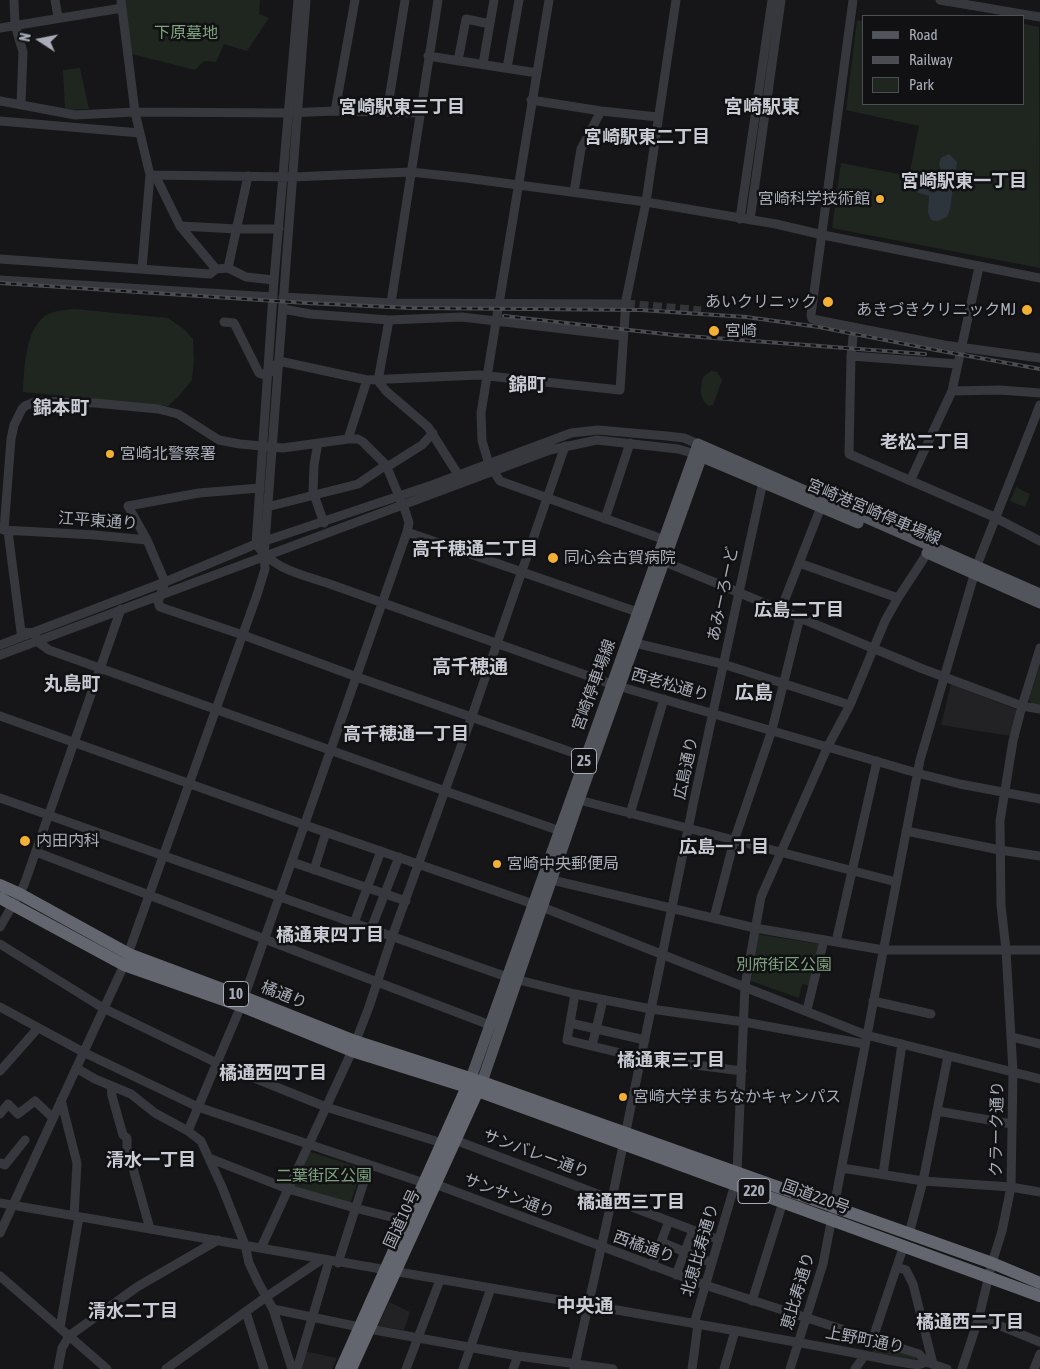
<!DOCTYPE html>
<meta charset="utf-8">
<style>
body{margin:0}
#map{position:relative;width:1040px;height:1369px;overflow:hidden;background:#161618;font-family:"Asap Condensed",sans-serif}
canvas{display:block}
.legend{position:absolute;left:862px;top:15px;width:162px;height:90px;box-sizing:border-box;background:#111113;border:1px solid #4d4f55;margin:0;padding:6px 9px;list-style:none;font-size:15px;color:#a8adb8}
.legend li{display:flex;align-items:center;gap:10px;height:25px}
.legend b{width:25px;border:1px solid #4d4f55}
.north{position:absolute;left:15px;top:15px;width:50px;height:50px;-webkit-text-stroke:4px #111113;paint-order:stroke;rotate:281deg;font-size:14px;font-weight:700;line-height:20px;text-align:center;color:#a8adb8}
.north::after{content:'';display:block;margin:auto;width:18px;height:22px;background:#a8adb8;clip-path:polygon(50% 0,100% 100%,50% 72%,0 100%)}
</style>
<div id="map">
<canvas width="1040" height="1369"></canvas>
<ul class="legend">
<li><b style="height:6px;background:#53555c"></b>Road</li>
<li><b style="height:6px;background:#4a4c52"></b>Railway</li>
<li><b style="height:14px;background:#1e261f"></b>Park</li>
</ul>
<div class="north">N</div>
</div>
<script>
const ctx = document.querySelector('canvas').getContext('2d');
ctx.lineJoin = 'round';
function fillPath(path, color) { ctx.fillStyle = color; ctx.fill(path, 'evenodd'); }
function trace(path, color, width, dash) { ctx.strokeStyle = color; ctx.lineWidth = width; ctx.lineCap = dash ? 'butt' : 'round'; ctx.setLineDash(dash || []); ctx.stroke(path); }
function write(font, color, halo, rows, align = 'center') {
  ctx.font = font + ' "Asap Condensed","Noto Sans JP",sans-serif'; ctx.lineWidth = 5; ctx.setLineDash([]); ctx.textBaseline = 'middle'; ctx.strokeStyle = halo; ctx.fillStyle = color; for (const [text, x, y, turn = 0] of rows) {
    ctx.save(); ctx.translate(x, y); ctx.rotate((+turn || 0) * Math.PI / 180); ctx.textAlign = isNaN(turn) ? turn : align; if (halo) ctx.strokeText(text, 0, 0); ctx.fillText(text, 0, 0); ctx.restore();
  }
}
const built = new Path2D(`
 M951 684 1017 710 1011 736 941 725Z
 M389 1302 410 1312 404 1330 378 1326Z
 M304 1351 337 1358 332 1369H299Z`);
const green = new Path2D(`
 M122 0H260L259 14 269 18 247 51 224 44 216 62 204 61 195 70 128 53Z
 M857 20 864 21V104H1024V24L1039 27 1040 268 832 228 841 163 909 176 919 126 846 110Z
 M80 68 89 109 65 110 63 70Z
 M75 309 168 318 184 329 193 339 194 360 192 380 179 396 168 406 23 392C24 370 25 330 45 316 54 310 65 310 75 309Z
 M711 371 717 372 722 380 713 405 709 406C699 400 700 388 703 377Z
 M1016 487 1030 494 1025 507 1010 501Z
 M1040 665V708L1033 707 1029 699Z
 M756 934 819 944 809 986 802 984 799 998 751 981Z
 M311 1152 361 1168 362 1170 350 1204 294 1187 309 1153Z
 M875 1343 916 1358 917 1359 914 1361 872 1353Z`);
const water = new Path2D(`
 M949 154 957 162 950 209 947 217 938 221 931 220 928 213 929 196 916 192 917 188 921 187 933 193 942 189 944 179 939 164 941 158Z`);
const minorTunnel = new Path2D(`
 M626 304 701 311`);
const minor = new Path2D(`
 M14 0 15 25 23 52 21 104
 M55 0 58 17
 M121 0 135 112 150 175 142 269
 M298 0 274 280 256 544C273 569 300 574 327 583L611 684 917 773 960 784 1040 799
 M549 0 481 413 482 441 489 464 500 481 668 541
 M853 0 811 315 812 319 944 345 1040 358
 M940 0 1040 17
 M0 28 122 8
 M428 56 537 73
 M458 61 466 19 490 24
 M483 64 494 0
 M507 68 519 0
 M531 100 601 111 658 117
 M0 101 75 115 135 112 288 113 335 111 421 113
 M335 111 355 0
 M387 112 405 0
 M0 121 140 133
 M150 175 292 177 411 172 466 178 646 202 776 224 823 235 1040 278
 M155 175 180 226 216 269
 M574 192 581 149 601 111
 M740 219 772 0
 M750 220 781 0
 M180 226 237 229H279
 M0 259 210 274 216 269 228 268 246 277 274 280
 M228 268 248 176
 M0 280 273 297
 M283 297 391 303 626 304
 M391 303 438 0
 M283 309 310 314 389 320 462 317 623 336
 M389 320 378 381 386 391 428 427 459 476
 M224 322 234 323 259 373 267 376 279 361 367 380 479 375 620 390 626 300 646 202 676 0
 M854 328 851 356 849 454 992 516 1040 541
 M851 356 958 364
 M952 391 1000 390 1040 393
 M348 439 367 380
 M318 443 314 465 313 492 324 523
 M387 467 422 445 433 433
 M910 481 952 391 979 267
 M260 488 199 493 128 506 147 540 165 582 158 602 160 607 243 635 357 677 591 759
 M267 507 358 484 386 465
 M605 519 630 443
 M3 530 95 535 147 540
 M4 530 11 439 14 425 22 409 25 406 37 401 95 403 158 409 178 414 219 440 240 444 283 448 348 439H358L363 442 386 465 406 513 409 523 407 532 241 1006 188 1131
 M8 531 21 632 34 633 38 642 49 650 445 791 566 833
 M407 532 643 614
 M658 559 923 669 1022 706 1040 709
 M799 563 898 598
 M781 609 823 502
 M630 639 635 643 723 664 850 705
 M0 645 165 582 256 544 432 485 571 433 598 430 667 436 684 438 698 444
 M0 655 550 450 597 440 678 449 695 454
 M0 716 305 825 542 907 866 1035 1040 1079
 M0 798 507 977 575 994 651 1009 744 1022 865 1044
 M579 800 896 882
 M630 814 664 699
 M906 831 1000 850 1040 856
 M36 852 490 1025
 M292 862 406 901
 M314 870 326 832
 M552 880 755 928 883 950H1040
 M714 918 734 841 772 730 800 617
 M354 923 381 851
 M0 927 24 885 121 609
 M371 929 399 857
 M836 942 877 761
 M0 944 103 1008 217 1063 326 1107 442 1143
 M575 994 567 1040 641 1058 742 1071
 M873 1001 931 1014
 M0 1007 83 1052 198 1107 424 1183
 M807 1010 824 940
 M570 1023 645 1040
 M1012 1037 1040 1044
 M592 1046 603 1000
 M76 1068 95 1079 131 1094 155 1113 188 1131 201 1141 222 1187 245 1245 249 1263 258 1282 273 1309 292 1369
 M0 1071 38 1028
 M111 1086 112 1096 123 1135 127 1138V1147L150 1229
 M61 1100 77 1163 74 1216
 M937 1111 1012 1124
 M0 1114 8 1104 18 1114 35 1101 53 1118
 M455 1140 719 1240
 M209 1158 288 1189 355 1208 407 1221
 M0 1163 5 1165 25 1140
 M842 1168 923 1181 1011 1187 1040 1192
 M883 1174 902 1044
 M435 1184 705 1285 919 1354 926 1362
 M0 1203C164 1230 327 1261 491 1288 573 1302 655 1317 737 1331 787 1341 838 1349 888 1360L918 1365 926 1362 947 1369
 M0 1233 124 965 257 595 265 569 264 556 306 0
 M909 1234 923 1181 948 1056
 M661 1242 712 1263
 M261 1248 352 1051 369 1007 392 937 472 716 565 446
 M338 1263 369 1166
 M652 1266 669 1221
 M897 1267 906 1270 913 1284 933 1364
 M676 1275 693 1230
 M0 1276 107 1369
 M752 1301 783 1202
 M273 1309 369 1329 518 1356 613 1369
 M246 1312 264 1369
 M979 1317 1040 1342
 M694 1324 735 1184 737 1173 745 986 761 897 828 746 850 705 885 621 898 598 930 549
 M60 1328 79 1217
 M873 1338 904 1245
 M58 1369 62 1348 69 1336 137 1287 218 1240
 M166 1369 266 1297 321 1260
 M297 1369 329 1261
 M406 1369 440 1280
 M463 1369 491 1288
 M513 1369 518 1356
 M574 1369 612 1199 694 800 764 477
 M692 1369 698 1324
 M724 1369 735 1331
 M790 1369 823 1264 920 760 977 565 1040 405
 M855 1369 865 1355
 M962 1369 979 1317 992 1263 1002 1231 1011 1187 1013 1072 1006 950 1001 905 1000 821 1013 741 1022 706 1040 648
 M1034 1369 1040 1354`);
const major = new Path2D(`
 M695 454 858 523
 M927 553 1040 603
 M471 1078 698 444 1040 594
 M482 1082 579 800 705 447`);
const highway = new Path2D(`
 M0 885 20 894 129 954 244 997 355 1041 482 1082 992 1263 1040 1283
 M0 898 124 965 241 1006 352 1051 467 1087 1040 1296
 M341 1369 470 1080
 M351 1369 481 1084`);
const rail = new Path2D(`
 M0 283 307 303 411 308 641 310 746 317 819 327 936 350 1040 369
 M504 316 674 335 925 354`);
const markers = [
 [880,199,5,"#f2b134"],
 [828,302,6,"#f2b134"],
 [1027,310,6,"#f2b134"],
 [714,331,6,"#f2b134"],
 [110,454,5,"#f2b134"],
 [553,558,6,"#f2b134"],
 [25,841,6,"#f2b134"],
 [497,864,5,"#f2b134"],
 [623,1097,5,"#f2b134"]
];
const shields = [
 [584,761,25],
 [236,994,25],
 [754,1191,32]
];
const shieldNames = [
 ["25",584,761],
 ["10",236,994],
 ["220",754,1191]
];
const parkNames = [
 ["下原墓地",186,33],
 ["別府街区公園",784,965],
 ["二葉街区公園",324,1176]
];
const poiNames = [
 ["宮崎科学技術館",870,199,"right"],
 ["あいクリニック",817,302,"right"],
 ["あきづきクリニックMJ",1016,310,"right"],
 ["宮崎",725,331],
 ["宮崎北警察署",120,454],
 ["同心会古賀病院",564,558],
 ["内田内科",36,841],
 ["宮崎中央郵便局",507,864],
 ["宮崎大学まちなかキャンパス",633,1097]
];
const streetNames = [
 ["宮崎港宮崎停車場線",874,512,23],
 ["江平東通り",98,521,4],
 ["あみーろーど",723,594,-78],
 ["宮崎停車場線",594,685,-70],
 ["西老松通り",670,685,16],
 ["広島通り",686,768,-78],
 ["橘通り",284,995,22],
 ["クラーク通り",997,1129,-89],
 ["サンバレー通り",536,1154,20],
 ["サンサン通り",509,1196,21],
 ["国道220号",816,1197,20],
 ["国道10号",402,1219,-65],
 ["西橘通り",644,1247,20],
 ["北恵比寿通り",700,1250,-74],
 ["恵比寿通り",798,1291,-73],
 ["上野町通り",865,1340,11]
];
const neighbourhoodNames = [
 ["宮崎駅東三丁目",402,107],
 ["宮崎駅東二丁目",647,137],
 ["宮崎駅東一丁目",964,181],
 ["老松二丁目",925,442],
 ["高千穂通二丁目",475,549],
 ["広島二丁目",799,610],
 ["高千穂通一丁目",406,734],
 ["広島一丁目",724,847],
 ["橘通東四丁目",330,935],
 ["橘通東三丁目",671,1060],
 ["橘通西四丁目",273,1073],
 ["清水一丁目",151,1160],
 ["橘通西三丁目",631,1202],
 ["清水二丁目",133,1311],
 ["橘通西二丁目",970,1322]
];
const quarterNames = [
 ["宮崎駅東",762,107],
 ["錦町",527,385],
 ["錦本町",61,408],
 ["高千穂通",470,667],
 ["丸島町",72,684],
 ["広島",754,693],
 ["中央通",585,1306]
];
fillPath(built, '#222225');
fillPath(green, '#1e261f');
fillPath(water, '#2c353c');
trace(minorTunnel, '#333438', 9, [9, 4.5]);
trace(minor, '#37383d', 9);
trace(major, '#53555c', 11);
trace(highway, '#63666e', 12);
trace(rail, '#4a4c52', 4);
trace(rail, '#111113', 2, [5.5]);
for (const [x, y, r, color] of markers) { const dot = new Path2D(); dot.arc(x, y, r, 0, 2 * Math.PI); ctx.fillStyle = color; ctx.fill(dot); trace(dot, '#111113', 2); }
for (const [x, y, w] of shields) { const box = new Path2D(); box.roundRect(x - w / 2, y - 12.5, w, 25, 4); ctx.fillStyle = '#111113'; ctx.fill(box); trace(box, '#a8adb8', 1); }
write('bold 15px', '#a8adb8', null, shieldNames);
write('16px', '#7fa381', '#111113', parkNames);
write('16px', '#a8adb8', '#111113', poiNames, 'left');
write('16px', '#a8adb8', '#111113', streetNames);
write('bold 18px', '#c9ccd4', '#111113', neighbourhoodNames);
write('bold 19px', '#c9ccd4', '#111113', quarterNames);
</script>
